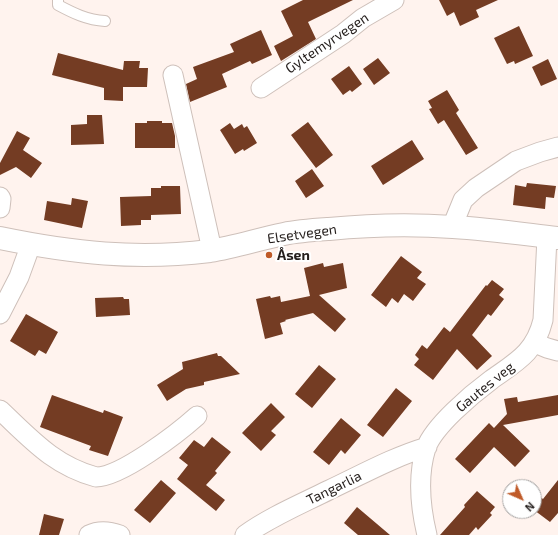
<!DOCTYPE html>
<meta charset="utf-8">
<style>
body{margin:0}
#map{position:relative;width:558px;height:535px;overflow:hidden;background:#fff3ee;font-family:"Exo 2",sans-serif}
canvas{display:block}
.north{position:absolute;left:502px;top:479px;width:40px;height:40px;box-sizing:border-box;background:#fff;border:1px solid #a7a5a4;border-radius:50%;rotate:135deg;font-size:11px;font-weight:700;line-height:16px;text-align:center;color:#241e1c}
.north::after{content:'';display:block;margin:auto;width:14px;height:18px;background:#bf5a28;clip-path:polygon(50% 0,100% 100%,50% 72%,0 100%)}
</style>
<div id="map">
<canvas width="558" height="535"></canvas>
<div class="north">N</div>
</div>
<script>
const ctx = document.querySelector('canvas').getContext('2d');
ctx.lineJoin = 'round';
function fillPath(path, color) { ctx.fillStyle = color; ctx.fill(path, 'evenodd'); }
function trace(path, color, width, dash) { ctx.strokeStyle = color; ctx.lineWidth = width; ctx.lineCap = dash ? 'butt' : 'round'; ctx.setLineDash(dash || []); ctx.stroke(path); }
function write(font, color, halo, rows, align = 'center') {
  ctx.font = font + ' "Exo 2",sans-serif'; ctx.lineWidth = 4; ctx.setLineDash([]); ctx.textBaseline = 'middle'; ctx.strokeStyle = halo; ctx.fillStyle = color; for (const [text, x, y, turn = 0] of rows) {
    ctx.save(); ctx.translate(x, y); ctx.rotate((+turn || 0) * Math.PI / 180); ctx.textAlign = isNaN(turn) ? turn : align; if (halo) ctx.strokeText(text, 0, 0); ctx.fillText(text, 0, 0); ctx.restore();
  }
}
const building = new Path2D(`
 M303 0H353L308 22 316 39 281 61 274 46 293 36 281 11Z
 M439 0H498L476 10 479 17 460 26 454 12 447 16Z
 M519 26 533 56 515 64 514 61 507 64 494 38Z
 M261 30 272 55 252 64 250 61 222 74 227 87 190 102 186 84 197 79 193 67 234 52 230 44Z
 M58 53 123 70 124 61H140L139 68H148L147 87H123V101L104 100V88L52 75Z
 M378 58 390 73 374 85 363 69Z
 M548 59 557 79 541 86 532 67Z
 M349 66 362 84 352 92 350 90 343 95 331 79Z
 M447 90 459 110 456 113 478 148 466 155 444 120 438 124 429 109 432 108 428 101Z
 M87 115H102L104 144 71 145V125L87 124Z
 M147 121H162V123H172L175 136V148H135V123H147Z
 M308 122 333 155 316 168 291 135Z
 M230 123 234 129 242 124 244 128 247 126 257 143 244 151 243 149 235 154 220 130Z
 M17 131 30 138 23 150 42 163 31 178 16 167 0 175V163Z
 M412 140 424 159 383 185 371 166Z
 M312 169 324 186 306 198 295 181Z
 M527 183 556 186 554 198 546 197 545 209 513 205 515 185 526 187Z
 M161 186H180L181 214 151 215V220H141V225L121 226 120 197 151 196V188H161Z
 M72 198 88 201 82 228 44 220 47 201 71 205Z
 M401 256 422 272 417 278 426 284 413 301 404 294 398 303 392 298 386 307 371 295Z
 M323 263 324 267 343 263 347 288 319 295 346 319 335 332 313 313 285 320 286 321 280 323 283 334 265 339 256 299 270 296 271 298 280 296 281 302 310 296 304 268Z
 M492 280 504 289 499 295 504 299 491 316 488 314 472 335 492 356 477 370 457 349 433 380 414 365 419 359 415 355 422 345 427 349 444 327 450 332 486 285 487 286Z
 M123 297 124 299H129L130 315 96 317 95 298Z
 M26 314 58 332 46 354 39 350 35 356 10 341Z
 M217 353 218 356H221L240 374 204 382V385L186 389 167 401 157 385 183 369 182 362Z
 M319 365 336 379 312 408 295 394Z
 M396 388 412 401 383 437 367 425Z
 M52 395 103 413 104 410 123 417 108 456 89 450 91 446 40 427Z
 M558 395V415L503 425 530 451 515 467 494 447 470 473 455 459 489 423 494 428 507 414 504 399 517 397 518 402Z
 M271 403 285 417 271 431 276 435 261 451 242 433Z
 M341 418 361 435 345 454 341 450 329 465 313 452Z
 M212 437 231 452 215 471 217 473 206 485 225 500 216 511 177 479 188 465 179 458 194 440 204 447Z
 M161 480 176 493 150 523 134 510Z
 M558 480V513L550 522 534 510V492L543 499Z
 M477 491 495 507 490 513 492 515 478 530 476 527 469 535H440L465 507 464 505Z
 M357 507 390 535H358L344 523Z
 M44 514 64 519 59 535H39Z`);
const lane = new Path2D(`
 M58 0V5C73 13 87 20 105 21`);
const street = new Path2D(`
 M173 75 212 250
 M261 88 343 34 363 18 394 0
 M0 197 1 199 0 208
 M452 227 463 200 476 188 516 161 540 152 558 147
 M0 314 19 277 31 244
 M535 343 547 348 558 351
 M0 410C31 439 53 465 96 477 121 477 178 433 197 416
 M89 535C99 530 109 531 120 535
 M245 535C270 517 301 504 329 490 361 475 393 457 427 447
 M427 535C420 506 417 477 426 448 434 426 472 394 491 380 516 362 535 353 543 320L547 237`);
const secondary = new Path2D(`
 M0 238C73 253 136 260 210 251 235 247 259 239 284 234 298 231 314 230 329 229 370 225 412 224 453 227 488 229 523 234 558 238`);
const markers = [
 [269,255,4,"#bf5a28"]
];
const streetNames = [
 ["Gyltemyrvegen",327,43,-34],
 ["Elsetvegen",302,234,-8],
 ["Gautes veg",485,387,-39],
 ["Tangarlia",334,488,-26]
];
const poiNames = [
 ["Åsen",277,255]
];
fillPath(building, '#743c23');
trace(lane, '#cec0ba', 12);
trace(street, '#cec0ba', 21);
trace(secondary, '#cec0ba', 24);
trace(lane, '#fff', 10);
trace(street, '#fff', 19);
trace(secondary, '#fff', 22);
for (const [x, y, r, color] of markers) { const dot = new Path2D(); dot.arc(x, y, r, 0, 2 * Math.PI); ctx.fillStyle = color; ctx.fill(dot); trace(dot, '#fff', 1.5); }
write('14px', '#241e1c', '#fff', streetNames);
write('bold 14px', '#241e1c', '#fff', poiNames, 'left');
</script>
